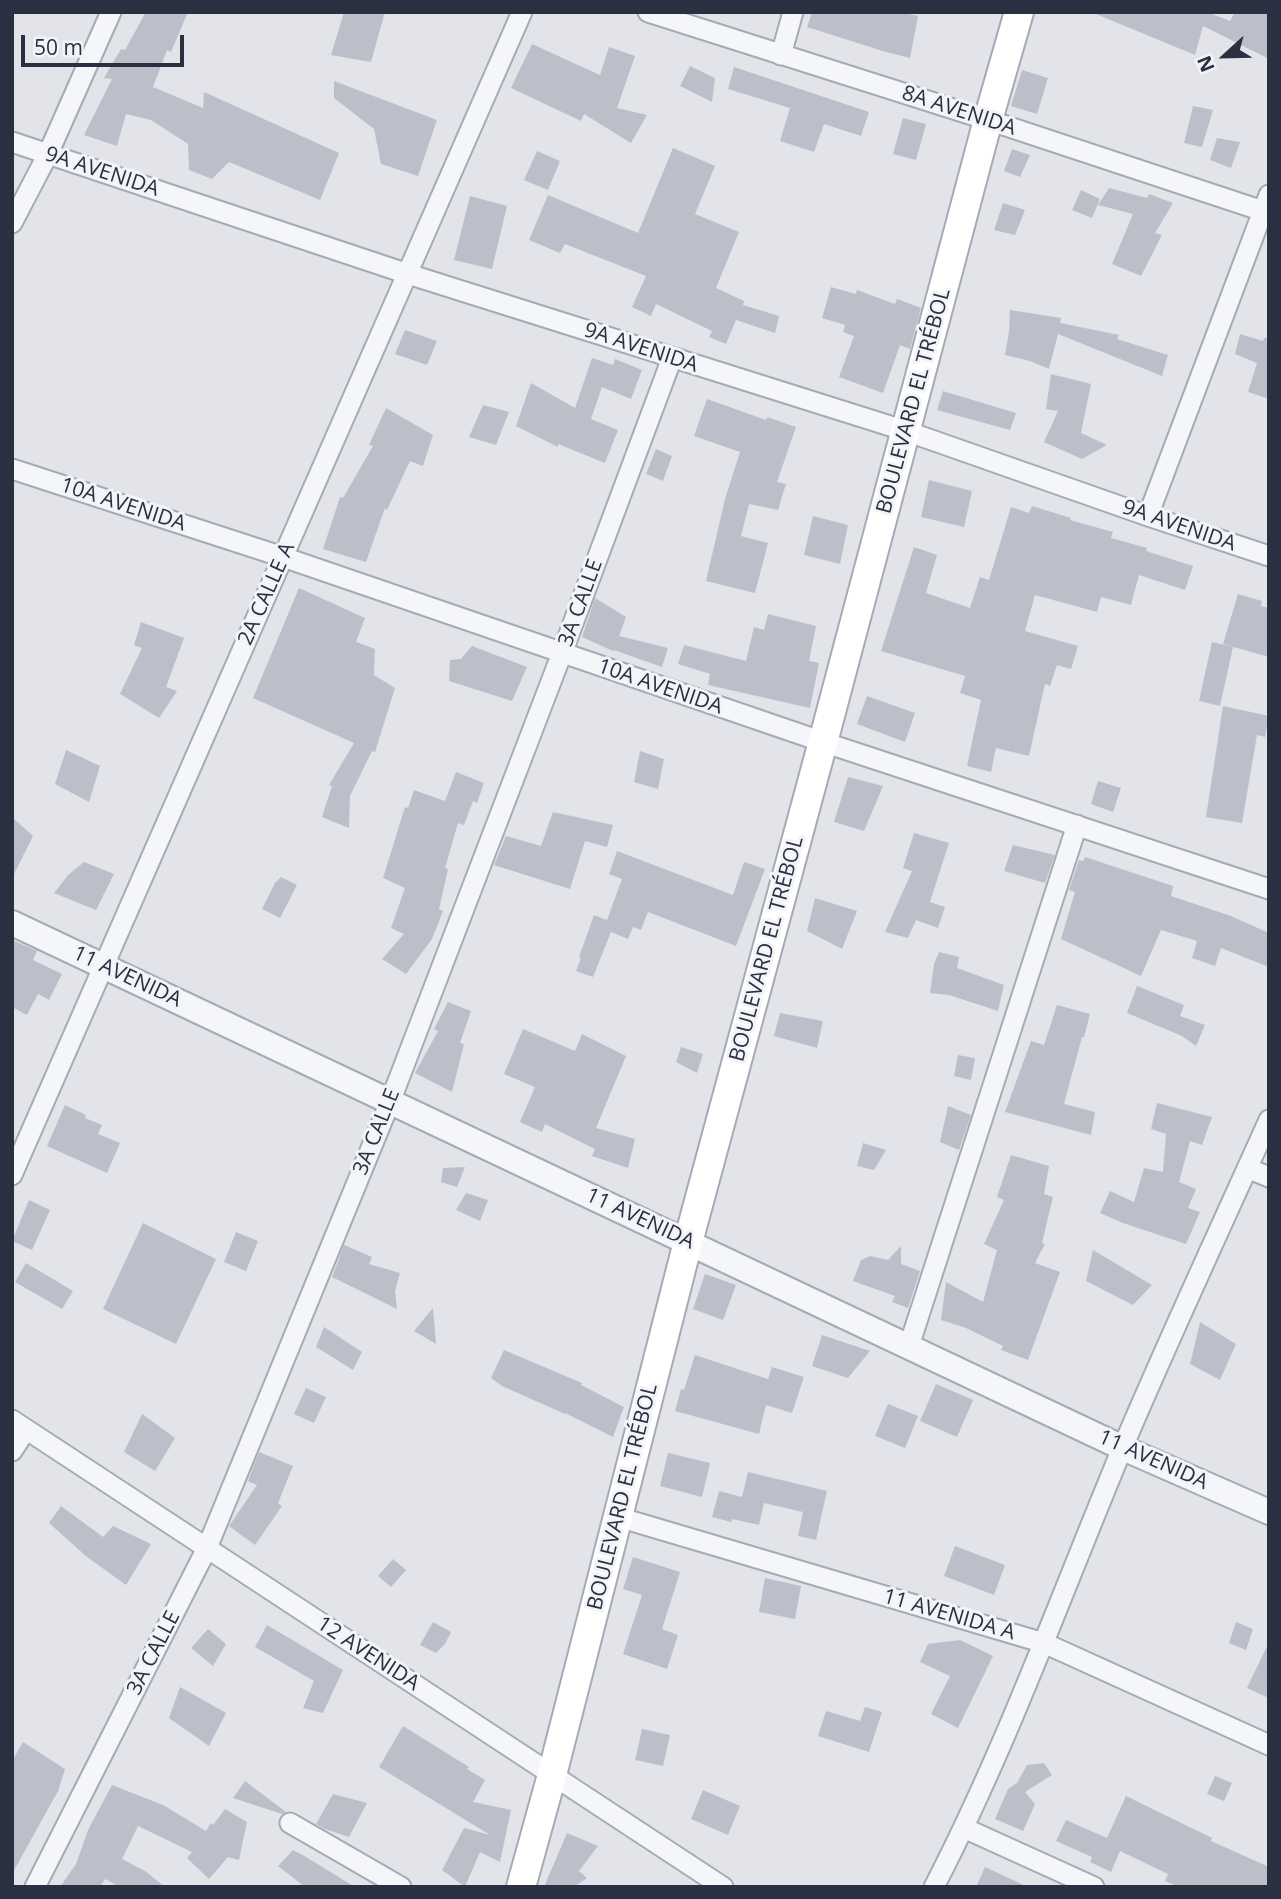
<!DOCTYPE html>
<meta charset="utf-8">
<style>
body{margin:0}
#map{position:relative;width:1281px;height:1899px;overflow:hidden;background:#e2e4ea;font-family:"Open Sans",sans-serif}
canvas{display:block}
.frame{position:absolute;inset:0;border:14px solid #2a2f42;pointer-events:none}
.north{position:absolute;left:1190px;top:21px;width:70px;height:70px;-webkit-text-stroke:5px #f2f4f8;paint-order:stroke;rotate:248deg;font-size:19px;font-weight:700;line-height:28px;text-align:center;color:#2a2f42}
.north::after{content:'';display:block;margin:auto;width:24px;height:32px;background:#2a2f42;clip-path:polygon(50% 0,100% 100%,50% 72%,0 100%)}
.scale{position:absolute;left:21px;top:35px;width:163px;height:32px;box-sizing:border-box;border:4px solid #2a2f42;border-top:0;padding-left:9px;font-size:21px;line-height:24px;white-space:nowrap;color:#2a2f42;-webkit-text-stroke:5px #f2f4f8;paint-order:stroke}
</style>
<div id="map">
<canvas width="1281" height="1899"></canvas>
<div class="frame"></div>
<div class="north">N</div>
<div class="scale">50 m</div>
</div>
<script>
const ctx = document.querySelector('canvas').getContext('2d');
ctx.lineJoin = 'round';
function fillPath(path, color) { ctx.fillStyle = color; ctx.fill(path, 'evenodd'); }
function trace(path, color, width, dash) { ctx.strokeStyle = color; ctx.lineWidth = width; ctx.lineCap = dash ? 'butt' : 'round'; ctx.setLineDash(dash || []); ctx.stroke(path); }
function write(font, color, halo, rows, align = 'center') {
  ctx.font = font + ' "Open Sans",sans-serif'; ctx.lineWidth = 6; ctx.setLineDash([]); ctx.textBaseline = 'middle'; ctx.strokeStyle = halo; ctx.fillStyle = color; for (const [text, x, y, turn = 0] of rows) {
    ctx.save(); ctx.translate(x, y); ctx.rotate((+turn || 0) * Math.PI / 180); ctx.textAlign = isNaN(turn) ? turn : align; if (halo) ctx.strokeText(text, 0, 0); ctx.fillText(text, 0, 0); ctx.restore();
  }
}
const building = new Path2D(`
 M146 12H188L171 52 167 50 153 87 203 108 204 92 339 153 320 200 229 162 212 179 189 170 188 144 151 120 126 114 117 146 84 135 112 79 104 78 121 49 125 50Z
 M344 12H385L371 62 331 55Z
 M812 12H899L918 16 910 58 886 52 807 27Z
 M1091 12H1207L1230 21 1235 12H1269V59L1203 26 1195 55Z
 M532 44 600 75 609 47 635 56 617 108 647 115 631 143 584 114 581 121 511 88Z
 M690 66 715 78 712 102 680 86Z
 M734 67 869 112 861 136 824 124 814 152 780 141 790 108 728 89Z
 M1022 70 1048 78 1037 114 1011 106Z
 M334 81 437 120 418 176 381 164 374 129 334 98Z
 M1193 106 1213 110 1202 147 1184 143Z
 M903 118 926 124 916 160 893 154Z
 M1217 138 1240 142 1231 168 1210 160Z
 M673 148 715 166 695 214 739 232 716 288 744 301 743 305 779 316 775 333 736 320 726 344 709 337 712 331 656 304 651 316 632 307 646 276 565 244 560 253 529 240 548 195 638 233Z
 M1012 149 1030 155 1020 177 1004 171Z
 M537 151 560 161 548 190 524 180Z
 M1109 188 1147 198 1149 194 1173 203 1155 233 1162 235 1141 276 1112 264 1133 214 1098 205Z
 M1081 190 1100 199 1092 218 1072 210Z
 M470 196 507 206 492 269 454 260Z
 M1003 203 1025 210 1015 235 994 230Z
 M831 287 856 294 857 290 895 304 897 299 921 308 910 349 900 345 883 393 839 377 854 336 843 332 845 325 822 318Z
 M1010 310 1061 318 1060 323 1119 335 1117 339 1168 355 1162 376 1058 334 1049 369 1030 361 1005 355 1009 331Z
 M405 330 437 341 427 365 395 354Z
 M1240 334 1263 341 1264 338H1269V399L1248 392 1257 363 1235 354Z
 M592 358 613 365 615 359 642 370 631 399 602 387 591 419 618 430 605 463 558 444V447L516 426 531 383 575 408Z
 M1051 374 1091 384 1081 433 1107 445 1082 459 1044 442 1058 411 1046 409Z
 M943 391 1016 413 1010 430 937 410Z
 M707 399 766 420 767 417 796 427 777 482 786 484 778 510 749 504 741 536 768 543 755 593 706 581 725 499 740 452 694 436Z
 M483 405 509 412 496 445 469 437Z
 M386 408 433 435 423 466 410 461 387 510 385 508 366 562 323 549 340 497 343 498 373 446 369 445Z
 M656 449 672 456 663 481 646 474Z
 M929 480 972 491 964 527 921 517Z
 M1032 506 1071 518 1070 520 1113 532 1111 538 1147 548 1146 551 1193 566 1185 590 1139 575 1131 605 1101 597 1097 612 1035 595 1025 631 1078 646 1071 669 1057 665 1050 686 1045 684 1029 756 996 748 991 772 967 766 981 700 960 693 965 676 881 651 914 547 937 555 926 593 970 608 980 577 989 580 1011 507 1029 513Z
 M813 516 848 525 840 564 804 555Z
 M299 588 365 618 356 642 375 649 374 675 395 688 375 752 372 751 350 796 349 828 322 817 332 786 329 785 354 743 253 698Z
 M1238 594 1262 601 1261 606 1269 608V657L1223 644Z
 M595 598 626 617 619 636 668 648 662 667 614 650 613 651 582 637Z
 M768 614 816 626 809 661 819 663 810 708 708 685 710 674 678 664 684 645 746 661 754 627 764 630Z
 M141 622 184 638 166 687 177 691 159 718 120 694 142 648 134 645Z
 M1212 642 1233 647 1220 706 1199 701Z
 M472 646 527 667 512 701 449 681 450 660 461 659Z
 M867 696 915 713 905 742 857 724Z
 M1223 706 1269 716 1265 737 1257 735 1242 823 1206 817Z
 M66 750 100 766 89 802 55 784Z
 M640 751 664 759 658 789 634 782Z
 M456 772 484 783 477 803 473 801 464 825 458 823 445 868 448 869 439 909 443 911 432 939 406 974 382 959 404 934 391 928 405 888 383 878 405 807 408 808 414 790 445 801Z
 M848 777 883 786 864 831 834 822Z
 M1098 781 1121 788 1113 812 1091 804Z
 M553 812 613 825 607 847 585 841 570 889 494 865 506 836 541 846Z
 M12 817 33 836 12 878Z
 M914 833 949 843 930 902 945 907 938 928 916 920 908 938 885 932 912 871 903 868Z
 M1013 845 1055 855 1045 883 1004 871Z
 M617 851 733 895 744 862 765 869 736 946 648 912 641 930 633 927 628 939 611 932 593 977 576 971 581 958 579 957 594 915 607 920 622 879 609 874Z
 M1085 857 1173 886 1171 896 1231 916 1269 933V967L1221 948 1215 966 1192 958 1197 941 1161 930 1141 976 1061 939 1075 892 1069 890 1079 860 1083 861Z
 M84 862 114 874 96 910 54 893 68 875Z
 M281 877 297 885 280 918 262 909 275 883Z
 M815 898 857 911 842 949 807 931Z
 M12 940 37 951 33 960 62 974 49 1000 38 994 27 1015 12 1007Z
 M939 952 959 957 957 968 1004 985 998 1011 949 995 930 993 934 964Z
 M1137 986 1184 1005 1180 1016 1205 1025 1196 1046 1182 1036 1127 1013Z
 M448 1002 471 1011 460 1043 464 1044 452 1092 415 1073 438 1031 434 1029Z
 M1057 1005 1090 1014 1084 1037H1082L1064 1104 1095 1112 1091 1135 1005 1112 1031 1041 1044 1045Z
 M780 1013 823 1021 817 1048 774 1036Z
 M523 1029 575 1051 582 1034 626 1056 596 1128 635 1139 628 1168 592 1156 595 1149 545 1124 542 1132 520 1122 535 1087 504 1074Z
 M681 1047 703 1054 697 1073 676 1062Z
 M958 1055 975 1058 971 1080 954 1076Z
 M1157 1103 1212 1117 1202 1145 1190 1141 1179 1182 1196 1189 1188 1208 1200 1212 1186 1244 1123 1223 1100 1213 1110 1191 1134 1202 1144 1168 1163 1172 1166 1134 1151 1129Z
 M65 1105 86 1115 85 1118 102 1125 98 1134 120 1143 107 1173 47 1146Z
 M948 1106 971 1115 959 1150 940 1142Z
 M863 1143 886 1150 874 1170 857 1166Z
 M1011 1155 1049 1166 1044 1194 1053 1197 1042 1243 1045 1244 1035 1263 1060 1272 1028 1360 1001 1350 1003 1346 966 1328 941 1320 946 1282 983 1302 997 1250 984 1244 1004 1200 997 1197Z
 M465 1167 457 1187 441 1182 443 1168Z
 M466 1193 488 1200 480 1221 456 1210Z
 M29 1200 50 1210 32 1250 12 1241Z
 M143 1223 216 1259 176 1344 103 1309Z
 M236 1232 258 1241 246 1271 224 1262Z
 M344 1245 372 1257 369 1264 400 1273 395 1291 397 1309 332 1277Z
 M901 1246V1264L920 1271 908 1308 892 1302 895 1296 853 1281 861 1260 870 1256 888 1260Z
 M1093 1250 1152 1285 1133 1305 1086 1281Z
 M26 1263 73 1291 62 1309 15 1282Z
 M705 1274 736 1285 723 1320 693 1309Z
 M433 1308 436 1344 414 1331Z
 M1200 1322 1236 1344 1220 1380 1190 1364Z
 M324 1327 362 1352 353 1370 316 1347Z
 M822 1335 870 1351 848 1378 812 1366Z
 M504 1350 582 1383 581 1385 624 1407 613 1437 565 1413V1414L502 1386 491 1378Z
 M695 1355 768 1379 772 1367 804 1377 792 1413 766 1405 759 1434 675 1411 681 1389 684 1390Z
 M936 1384 973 1400 957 1437 920 1421Z
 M306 1388 326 1397 314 1423 294 1414Z
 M888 1404 918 1416 905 1448 875 1436Z
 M142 1414 175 1438 155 1471 124 1452Z
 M259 1452 293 1466 278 1503 282 1506 255 1545 229 1526 257 1485 248 1481Z
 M668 1453 710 1463 702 1497 660 1486Z
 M748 1472 827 1491 816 1540 798 1536 803 1512 764 1503 759 1525 732 1519 731 1522 712 1517 719 1491 742 1497Z
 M61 1506 103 1537 113 1526 151 1544 126 1585 87 1557 49 1523Z
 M955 1546 1005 1565 994 1595 944 1576Z
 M633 1557 680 1572 662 1629 678 1635 667 1669 623 1654 642 1595 623 1589Z
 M393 1559 406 1570 391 1587 378 1576Z
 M765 1578 801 1586 795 1619 759 1612Z
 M433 1622 451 1632 445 1644 436 1653 420 1645Z
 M1236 1622 1253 1629 1246 1650 1229 1643Z
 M267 1625 343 1670 323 1713 303 1708 314 1681 255 1647Z
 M208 1629 226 1644 213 1666 191 1648Z
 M960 1640 993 1656 958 1728 931 1714 950 1676 920 1662 928 1644Z
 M1269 1642V1698L1247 1688Z
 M180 1687 226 1713 209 1746 169 1718Z
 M865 1707 882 1712 869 1752 818 1736 826 1711 860 1721Z
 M403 1726 469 1767 467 1769 485 1780 473 1802 511 1810 500 1862 480 1852 465 1887 442 1870 464 1828 490 1835 379 1767Z
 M642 1729 670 1735 663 1766 635 1760Z
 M23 1742 65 1769 58 1791 12 1874V1761Z
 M1044 1763 1052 1775 1025 1792 1035 1804 1023 1831 995 1819 1008 1789 1017 1783 1027 1765Z
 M1215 1776 1232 1783 1224 1801 1207 1794Z
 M245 1781 286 1812 282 1814 233 1798Z
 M112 1785 163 1805 206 1831 211 1823 213 1825 225 1809 247 1822 239 1860 228 1857 209 1879 187 1858 192 1852 138 1826 122 1859 145 1871 165 1887H120L105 1879 100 1887H60L76 1864 88 1830Z
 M703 1790 740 1806 728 1835 691 1819Z
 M333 1794 367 1803 349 1837 325 1829 316 1824Z
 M1126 1796 1212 1838 1211 1841 1269 1867V1887H1179L1165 1881 1168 1874 1120 1851 1111 1872 1090 1862 1092 1857 1056 1841 1066 1820 1107 1838Z
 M567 1833 598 1846 579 1871 587 1878 574 1887H544Z
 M293 1850 306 1857 355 1887H305L278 1866Z
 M985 1867 1028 1887H976Z`);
const minor = new Path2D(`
 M648 12 988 120 1269 213
 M781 55 793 12
 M12 142 408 274 906 431 1148 516 1269 556
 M12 223 48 154 111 12
 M12 469 283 557 823 742 1269 889
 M1148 516 1269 195
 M1247 1168 1269 1177
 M12 1175 522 12
 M909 1346 1077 825
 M12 1420 723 1887
 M12 1451 26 1430
 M618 1517 1044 1643 1269 1745
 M290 1823 401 1887
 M964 1828 1094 1887
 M35 1887 207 1548 390 1102 562 653 672 358
 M934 1887C1007 1746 1061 1595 1122 1449 1169 1338 1220 1229 1269 1120`);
const tertiary = new Path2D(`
 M12 923 1123 1448 1269 1512`);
const secondary = new Path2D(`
 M521 1887 552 1775 688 1242 823 742 988 120 1019 12`);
const streetNames = [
 ["8A AVENIDA",959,111,18],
 ["9A AVENIDA",102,172,18],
 ["9A AVENIDA",641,348,18],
 ["BOULEVARD EL TRÉBOL",914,401,-75],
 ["10A AVENIDA",123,505,18],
 ["9A AVENIDA",1179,526,19],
 ["2A CALLE A",267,594,-66],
 ["3A CALLE",581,603,-70],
 ["10A AVENIDA",660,687,19],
 ["BOULEVARD EL TRÉBOL",767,949,-75],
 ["11 AVENIDA",127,977,25],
 ["3A CALLE",377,1132,-68],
 ["11 AVENIDA",640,1219,25],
 ["11 AVENIDA",1153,1460,24],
 ["BOULEVARD EL TRÉBOL",623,1497,-76],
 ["11 AVENIDA A",949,1615,16],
 ["3A CALLE",154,1653,-63],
 ["12 AVENIDA",368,1654,33]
];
fillPath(building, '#bcbfca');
trace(minor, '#a7aab4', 23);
trace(tertiary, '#a7aab4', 28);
trace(secondary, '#a7aab4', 32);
trace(minor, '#f5f6f9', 19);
trace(tertiary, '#f5f6f9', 24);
trace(secondary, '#fff', 28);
write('21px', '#2a2f42', '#f2f4f8', streetNames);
</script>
